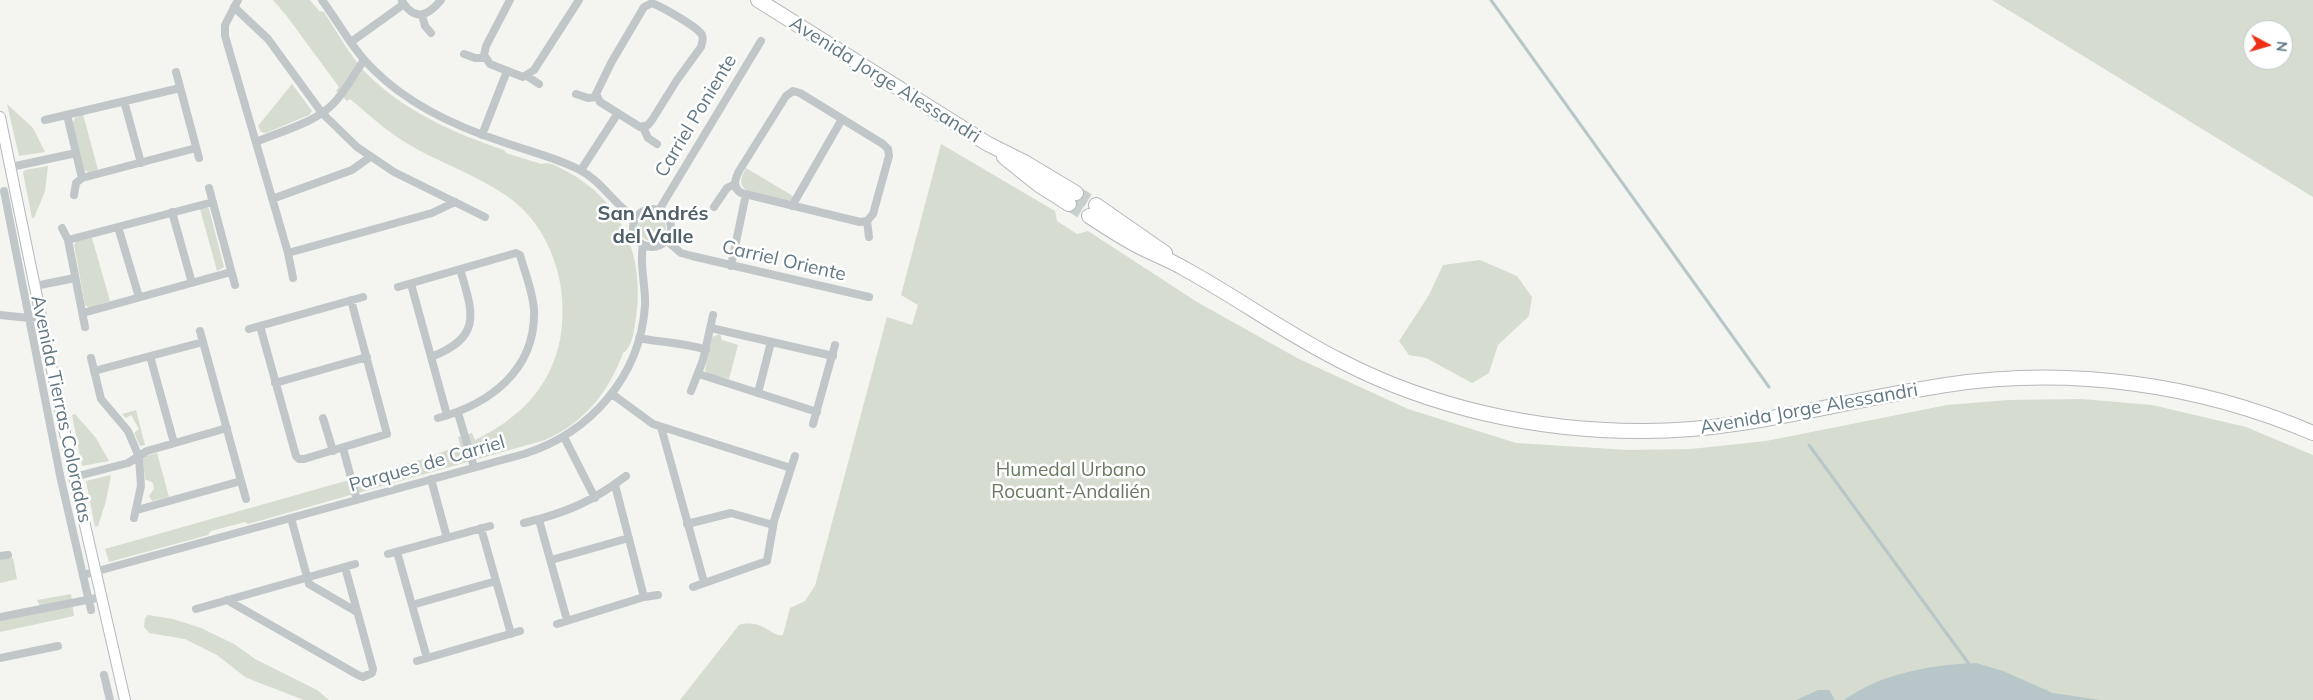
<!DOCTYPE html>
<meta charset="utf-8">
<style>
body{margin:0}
#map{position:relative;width:2313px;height:700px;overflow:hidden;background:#f4f4f0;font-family:Mulish,sans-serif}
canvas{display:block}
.north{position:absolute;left:2243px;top:20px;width:50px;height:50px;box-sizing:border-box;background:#fff;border:1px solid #c0c9cd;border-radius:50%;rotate:96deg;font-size:14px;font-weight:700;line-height:20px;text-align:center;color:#617883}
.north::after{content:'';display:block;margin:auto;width:18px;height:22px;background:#ee3016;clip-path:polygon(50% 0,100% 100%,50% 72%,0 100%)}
</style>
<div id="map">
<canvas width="2313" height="700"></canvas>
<div class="north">N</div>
</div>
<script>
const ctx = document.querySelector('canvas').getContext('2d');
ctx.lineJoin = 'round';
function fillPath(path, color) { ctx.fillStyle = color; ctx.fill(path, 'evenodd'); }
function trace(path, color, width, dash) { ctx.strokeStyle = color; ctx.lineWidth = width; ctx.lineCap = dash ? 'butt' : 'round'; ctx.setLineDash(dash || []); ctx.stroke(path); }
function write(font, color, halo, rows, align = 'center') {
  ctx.font = font + ' Mulish,sans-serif'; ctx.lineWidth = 5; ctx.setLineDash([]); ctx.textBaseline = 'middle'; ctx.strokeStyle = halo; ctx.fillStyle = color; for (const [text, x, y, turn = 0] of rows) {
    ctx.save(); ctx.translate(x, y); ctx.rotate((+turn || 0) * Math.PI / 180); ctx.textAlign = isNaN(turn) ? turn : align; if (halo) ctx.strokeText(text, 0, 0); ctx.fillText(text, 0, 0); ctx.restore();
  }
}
const green = new Path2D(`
 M273 0H310L319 11 324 12C337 32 349 54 365 72 402 110 455 134 504 150L506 153 541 164C550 161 558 167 566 171 622 200 645 257 636 318 634 329 633 347 623 353 608 393 585 422 545 440L248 524 245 522 211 531 208 535 109 562 105 549 427 458 460 445 458 437 472 433 475 440C518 419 550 389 560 340 570 288 552 227 507 196 474 173 436 162 403 141 384 129 367 113 350 99L347 101 336 91 339 87 286 15Z
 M1992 0H2313V197ZM2253 30H2283V60H2253Z
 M292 84 312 111 309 115 266 133 261 132 258 126Z
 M7 104 33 128 45 152 19 156Z
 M83 114 98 170 89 172 82 170 72 125 75 118Z
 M941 144 1055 211 1057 221 1077 234 1088 231 1197 302 1299 359 1408 409 1516 443 1628 450 1691 449 1766 441 1947 405 2008 400 2082 399 2152 405 2246 427 2313 455V700H2036L2028 696 1895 700H680L739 625C764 618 771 638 783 635L790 608 805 601 815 586 887 317 912 325 918 305 901 295Z
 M48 166 45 191 34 218H32L23 173 25 170Z
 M746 168 793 196 792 200C784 202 747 194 743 187 739 180 743 174 746 168Z
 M207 207 209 209 224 267 217 271 200 209Z
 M638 227a14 14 0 1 1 28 0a14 14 0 1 1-28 0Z
 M92 238 110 301 89 308 85 305 74 245 77 241Z
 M1480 260 1517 276 1532 297 1529 316 1498 345 1489 373 1472 383 1426 358 1409 355 1399 341 1429 295 1443 265Z
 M720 334 722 340 738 345 729 379 708 374 705 370 712 337Z
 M136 410 145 445 140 446 134 433 139 429 131 415 126 418 122 414Z
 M75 414 96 438 109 461 82 466 72 415Z
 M157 453 169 497 152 501 149 496 154 489 153 483 145 479 143 459 146 456Z
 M111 475 106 501 98 526 95 527 86 481Z
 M13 558 17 579 0 583V560Z
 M71 594 74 616 0 632V619L42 610 37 600Z
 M148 615 173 619 201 628 234 644 255 659 317 690 329 700H304L257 682 245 677 217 655 185 639 149 633 144 627 145 618Z`);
const water = new Path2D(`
 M1976 663 2003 671 2053 693 2100 700H1844C1882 673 1930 665 1976 663Z
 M1818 690H1829L1835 700H1796Z`);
const stream = new Path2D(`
 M1491 0 1769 387
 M1809 445 1969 664`);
const highwayTunnel = new Path2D(`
 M1076 193 1096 205
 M1069 204 1089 216`);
const street = new Path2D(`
 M238 0 225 25V36L288 253 293 278
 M322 0C339 23 353 50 374 70 409 105 457 127 503 142 528 151 554 157 578 169 603 181 615 207 636 218
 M510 0 486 46 484 55 490 64 523 77 534 70 579 0
 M402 1C415 22 428 16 441 0
 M652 3C662 7 698 27 702 35 704 39 702 43 701 47L677 80 652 120 648 125 640 127 600 102 596 94 611 63 644 7Z
 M234 7 268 39 322 113 357 147 394 172 485 217
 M422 15 425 26 431 33
 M351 42 404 4
 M464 54 475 58H484
 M176 72 199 158
 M527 76 539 84
 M793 91 800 93 883 144 888 149 889 156 873 214 867 221 860 222 741 193C732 187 735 179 739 171L786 96Z
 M576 94 588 98 596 97
 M124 101 141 163
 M67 115 82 178
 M45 120 180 88
 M643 127 648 138 657 144
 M482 135 507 71
 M256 142C281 131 313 124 333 104 345 92 354 74 364 60
 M11 167 76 153
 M581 170 618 113
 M209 188 235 285
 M4 191 61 480 91 610
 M74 195 76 183 82 178 196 148
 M272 199 352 170 370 157
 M792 206 842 119
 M714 207 727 188 735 184
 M633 228a19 19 0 1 1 38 0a19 19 0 1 1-38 0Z
 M659 210 761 41
 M172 212 192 283
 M867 221 869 237
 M118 227 139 297
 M62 228 68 240 85 327
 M68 240 213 202
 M667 241 681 253 692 256 869 297
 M288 253 432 213 455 202
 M731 266 746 194
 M411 284 447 415
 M35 286 75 278
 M398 287 516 253 520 255C525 273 533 292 534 310 536 370 490 404 438 418
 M83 313 231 272
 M0 315 29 318 41 317
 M260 326 296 456 299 459H304L387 434 351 300
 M711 328 833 356
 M249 329 363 297
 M200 331 246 499
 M639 338C662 343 684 342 706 350
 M150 356 174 443
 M431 357C483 337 473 313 460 269
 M91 358 101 399 128 431 139 457 141 486 134 518
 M94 371 203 342
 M699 374 817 412
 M275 383 367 357
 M691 391 703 360 713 315
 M758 393 771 342
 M612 394 653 424 791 468
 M458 413 474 467
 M323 418 333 451
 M813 424 835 345
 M661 427 704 582
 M564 437 595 498
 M343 448 357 500
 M74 477 128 463 147 451 227 428
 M431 479 447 538
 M615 485 644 597
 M137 510 241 481
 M291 518 309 584 357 612
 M539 520 567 620
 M524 523C565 513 592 502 626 476
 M687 524 731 513 773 525
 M481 528 511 634
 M397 552 427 658
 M388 554 490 526
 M0 556 8 555
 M551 560 629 538
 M83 575 524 454C590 433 640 377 645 306 646 286 639 264 643 245
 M693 587 767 561 774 521 795 456
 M227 600 358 675 363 677 372 673 373 669 345 567
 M412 605 496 581
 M196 609 355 564
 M0 617 102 597
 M557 624 644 597 658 595
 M0 658 58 646
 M417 661 520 631
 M104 675 110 700`);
const secondary = new Path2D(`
 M0 117 74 477 125 700`);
const highway = new Path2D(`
 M758 0 988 144 1026 163 1076 193
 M1004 157 1039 185 1069 204
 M1096 205 1165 253
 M1089 216C1107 228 1125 240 1144 249 1158 256 1172 261 1185 269 1238 298 1287 334 1341 361 1432 408 1537 431 1640 431 1745 432 1843 400 1946 385 2069 366 2199 384 2313 433`);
const streetNames = [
 ["Avenida Jorge Alessandri",885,80,32],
 ["Carriel Poniente",696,116,-59],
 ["Carriel Oriente",784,261,13],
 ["Avenida Tierras Coloradas",61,409,78],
 ["Avenida Jorge Alessandri",1809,409,-10],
 ["Parques de Carriel",427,464,-16]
];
const parkNames = [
 ["Humedal Urbano",1071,470],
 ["Rocuant-Andalién",1071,492]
];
const neighbourhoodNames = [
 ["San Andrés",653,214],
 ["del Valle",653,237]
];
fillPath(green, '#d6dcd0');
fillPath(water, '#b7c7c9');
trace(stream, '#b7c7c9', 3);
trace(highwayTunnel, '#c8cfcf', 14, [14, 7]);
trace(secondary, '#b3babd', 12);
trace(highway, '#b3b8ba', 16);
trace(street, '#c1c6c8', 8);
trace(secondary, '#fff', 10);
trace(highway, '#fff', 14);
write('19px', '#617883', '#fff', streetNames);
write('19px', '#687a60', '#fff', parkNames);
write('bold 20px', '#506068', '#fff', neighbourhoodNames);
</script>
